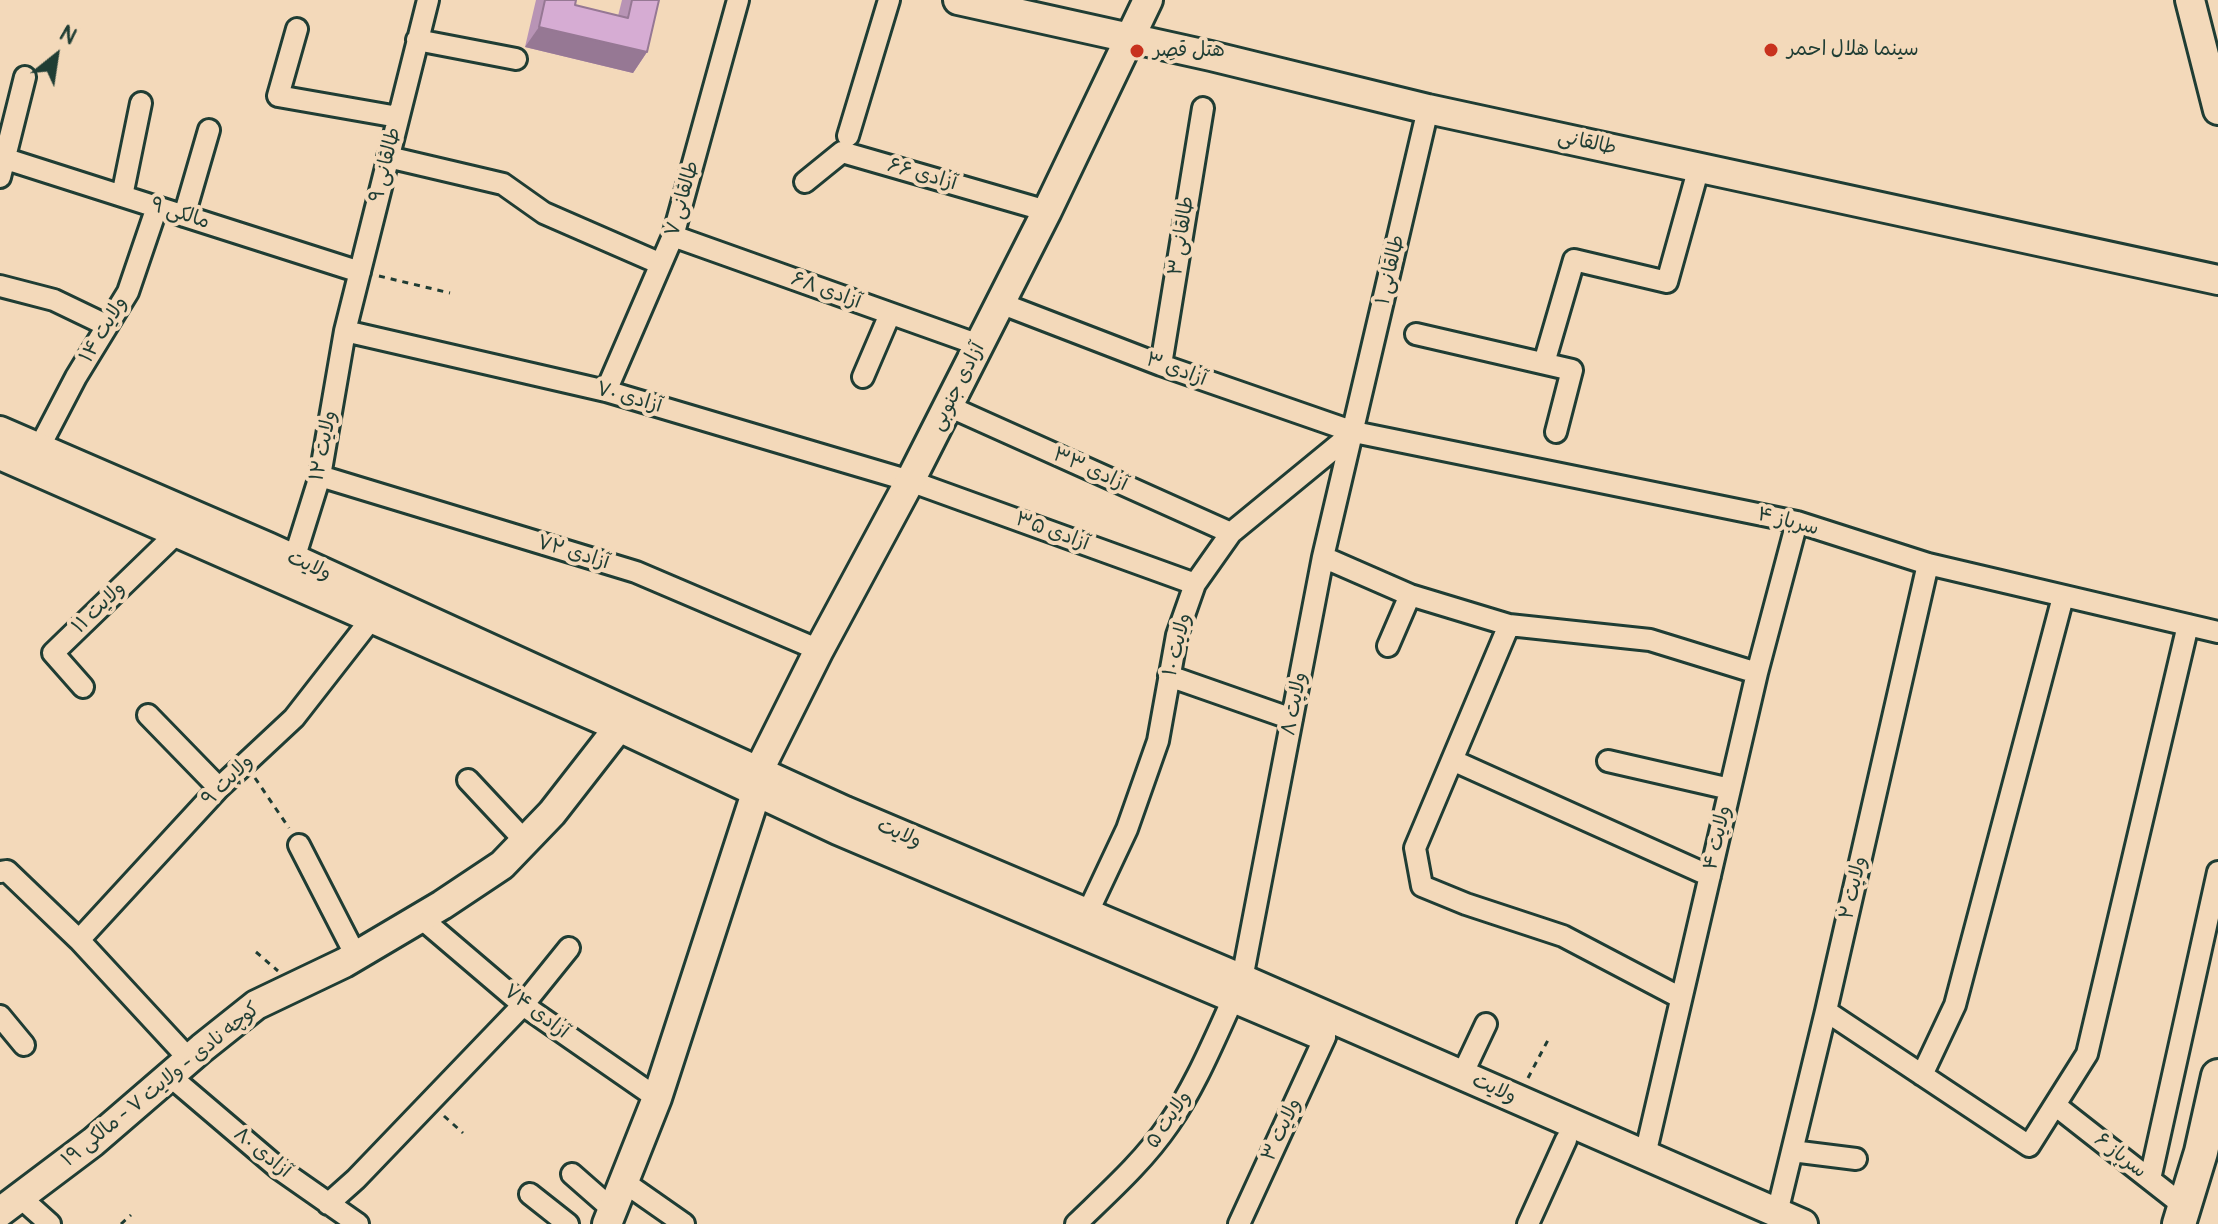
<!DOCTYPE html>
<meta charset="utf-8">
<style>
body{margin:0}
#map{position:relative;width:2218px;height:1224px;overflow:hidden;background:#f3d9ba;font-family:Pangolin,sans-serif}
canvas{display:block}
.north{position:absolute;left:16px;top:16px;width:80px;height:80px;-webkit-text-stroke:6px #f3d9ba;paint-order:stroke;rotate:30deg;font-size:22px;font-weight:700;line-height:32px;text-align:center;color:#1f3d34}
.north::after{content:'';display:block;margin:auto;width:28px;height:36px;background:#1f3d34;clip-path:polygon(50% 0,100% 100%,50% 72%,0 100%)}
</style>
<div id="map">
<canvas width="2218" height="1224"></canvas>
<div class="north">N</div>
</div>
<script>
const ctx = document.querySelector('canvas').getContext('2d');
ctx.lineJoin = 'round';
function trace(path, color, width, dash) { ctx.strokeStyle = color; ctx.lineWidth = width; ctx.lineCap = dash ? 'butt' : 'round'; ctx.setLineDash(dash || []); ctx.stroke(path); }
function fillPath(path, color) { ctx.fillStyle = color; ctx.fill(path, 'evenodd'); }
function write(font, color, halo, rows, align = 'center') {
  ctx.font = font + ' Pangolin,"Playpen Sans Arabic",sans-serif'; ctx.lineWidth = 8; ctx.setLineDash([]); ctx.textBaseline = 'middle'; ctx.strokeStyle = halo; ctx.fillStyle = color; for (const [text, x, y, turn = 0] of rows) {
    ctx.save(); ctx.translate(x, y); ctx.rotate((+turn || 0) * Math.PI / 180); ctx.textAlign = isNaN(turn) ? turn : align; if (halo) ctx.strokeText(text, 0, 0); ctx.fillText(text, 0, 0); ctx.restore();
  }
}
const path = new Path2D(`
 M379 276 450 293
 M255 778 289 828
 M256 952 278 971
 M1528 1078 1548 1040
 M444 1116 463 1133
 M121 1224 131 1215`);
const street = new Path2D(`
 M297 29 278 96 398 117
 M417 40 516 59
 M848 136 889 0
 M0 157 360 272
 M388 157 503 184 544 213 661 264
 M0 177 25 77
 M805 182 842 152 1047 211
 M122 196 141 103
 M184 216 209 130
 M673 236 979 345
 M0 286 54 300 106 325
 M1000 303 1161 365 1354 432 1797 522 1928 564 2218 632
 M345 331 606 391 910 481 1195 584
 M1416 334 1572 370 1556 432
 M1544 363 1574 260 1667 282 1699 167
 M1161 365 1203 108
 M863 377 890 314
 M606 391 673 236 738 0
 M948 406 1231 533
 M39 448 76 377 128 292 157 207
 M320 476 636 572 819 650
 M1323 557 1410 595 1509 625 1650 640 1757 673
 M294 559 320 476 345 331 428 0
 M1509 625 1415 848 1422 886 1466 904 1563 936 1681 998
 M1388 646 1410 595
 M1169 676 1292 719
 M83 687 53 653 178 532
 M148 715 219 788
 M1452 760 1710 876
 M1608 761 1730 789
 M468 780 525 841
 M299 845 356 956
 M0 872 7 871 79 940 189 1059
 M1087 914 1127 829 1158 741 1177 635 1195 584 1231 533 1354 432
 M421 918 523 1005 657 1098
 M79 940 219 788 294 718 372 618
 M1242 979 1323 557 1428 109
 M1826 1011 2029 1146 2087 1054 2188 625
 M0 1016 24 1045
 M1462 1075 1486 1024
 M1922 1075 1955 1005 2063 597
 M170 1076 278 1168 358 1224
 M2055 1105 2185 1207
 M1792 1151 1856 1159
 M1645 1155 1757 673 1797 522
 M572 1174 613 1210
 M2150 1179 2218 872
 M624 1182 684 1224
 M530 1194 568 1224
 M20 1197 50 1224
 M328 1204 356 1179 523 1005 569 948
 M1777 1213 1826 1011 1928 564
 M1076 1224C1109 1192 1143 1162 1169 1124 1196 1085 1214 1040 1234 997
 M1239 1224 1325 1037
 M1528 1224 1566 1140`);
const secondary = new Path2D(`
 M958 0 1211 56 1428 109 2218 280
 M2190 0 2218 110
 M0 431 268 547 845 811 1242 979 1803 1224
 M0 455 619 727 838 830 1321 1035
 M0 1212 93 1142 202 1048 256 1005 344 963 442 905 502 865 552 813 619 727
 M607 1224 657 1098 756 793 759 770 819 650 910 481 1047 211 1148 0`);
const primary = new Path2D(`
 M2179 1224 2201 1152 2218 1076`);
const wall = new Path2D(`
 M536 0H576L575 5 618 16 622 0H659L647 52 633 73 525 47Z`);
const shadedWall = new Path2D(`
 M539 27 647 52 633 73 525 47Z`);
const building = new Path2D(`
 M545 0H576L575 5 628 18 632 0H659L647 52 539 27Z`);
const markers = [
 [1771,50,8,"#c8321e"],
 [1137,51,8,"#c8321e"]
];
const poiNames = [
 ["سینما هلال احمر",1787,50],
 ["هتل قصِر",1153,51]
];
const streetNames = [
 ["طالقانی",1587,143,12],
 ["طالقانی ۹",386,165,-76],
 ["آزادی ۶۶",922,175,16],
 ["طالقانی ۷",683,199,-74],
 ["مالکی ۹",180,214,18],
 ["طالقانی ۳",1182,236,-81],
 ["طالقانی ۱",1391,270,-77],
 ["آزادی ۶۸",826,291,20],
 ["ولایت ۱۴",104,330,-59],
 ["آزادی ۳",1176,370,20],
 ["آزادی جنوبی",958,387,-63],
 ["آزادی ۷۰",629,398,16],
 ["ولایت ۱۲",324,446,-79],
 ["آزادی ۳۳",1090,470,24],
 ["سرباز ۴",1788,522,14],
 ["آزادی ۳۵",1052,532,20],
 ["آزادی ۷۲",573,553,17],
 ["ولایت",309,566,24],
 ["ولایت ۱۱",99,608,-44],
 ["ولایت ۱۰",1178,645,-76],
 ["ولایت ۸",1295,704,-79],
 ["ولایت ۹",228,781,-45],
 ["ولایت",899,834,23],
 ["ولایت ۴",1718,838,-77],
 ["ولایت ۲",1854,888,-77],
 ["آزادی ۷۴",536,1012,37],
 ["کوچه نادی - ولایت ۷ - مالکی ۱۹",161,1085,-39],
 ["ولایت",1494,1089,24],
 ["ولایت ۵",1169,1120,-56],
 ["ولایت ۳",1282,1130,-65],
 ["آزادی ۸۰",262,1153,39],
 ["سرباز ۶",2120,1156,38]
];
trace(street, '#1f3d34', 26);
trace(secondary, '#1f3d34', 34);
trace(primary, '#1f3d34', 38);
trace(path, '#1f3d34', 3, [6, 6]);
trace(street, '#f3d9ba', 20);
trace(secondary, '#f3d9ba', 28);
trace(primary, '#f3d9ba', 32);
fillPath(wall, '#b894b5');
fillPath(shadedWall, '#967894');
fillPath(building, '#d6acd3');
trace(building, '#967894', 2);
for (const [x, y, r, color] of markers) { const dot = new Path2D(); dot.arc(x, y, r, 0, 2 * Math.PI); ctx.fillStyle = color; ctx.fill(dot); trace(dot, '#f3d9ba', 3); }
write('20px', '#1f3d34', '#f3d9ba', poiNames, 'left');
write('20px', '#1f3d34', '#f3d9ba', streetNames);
</script>
